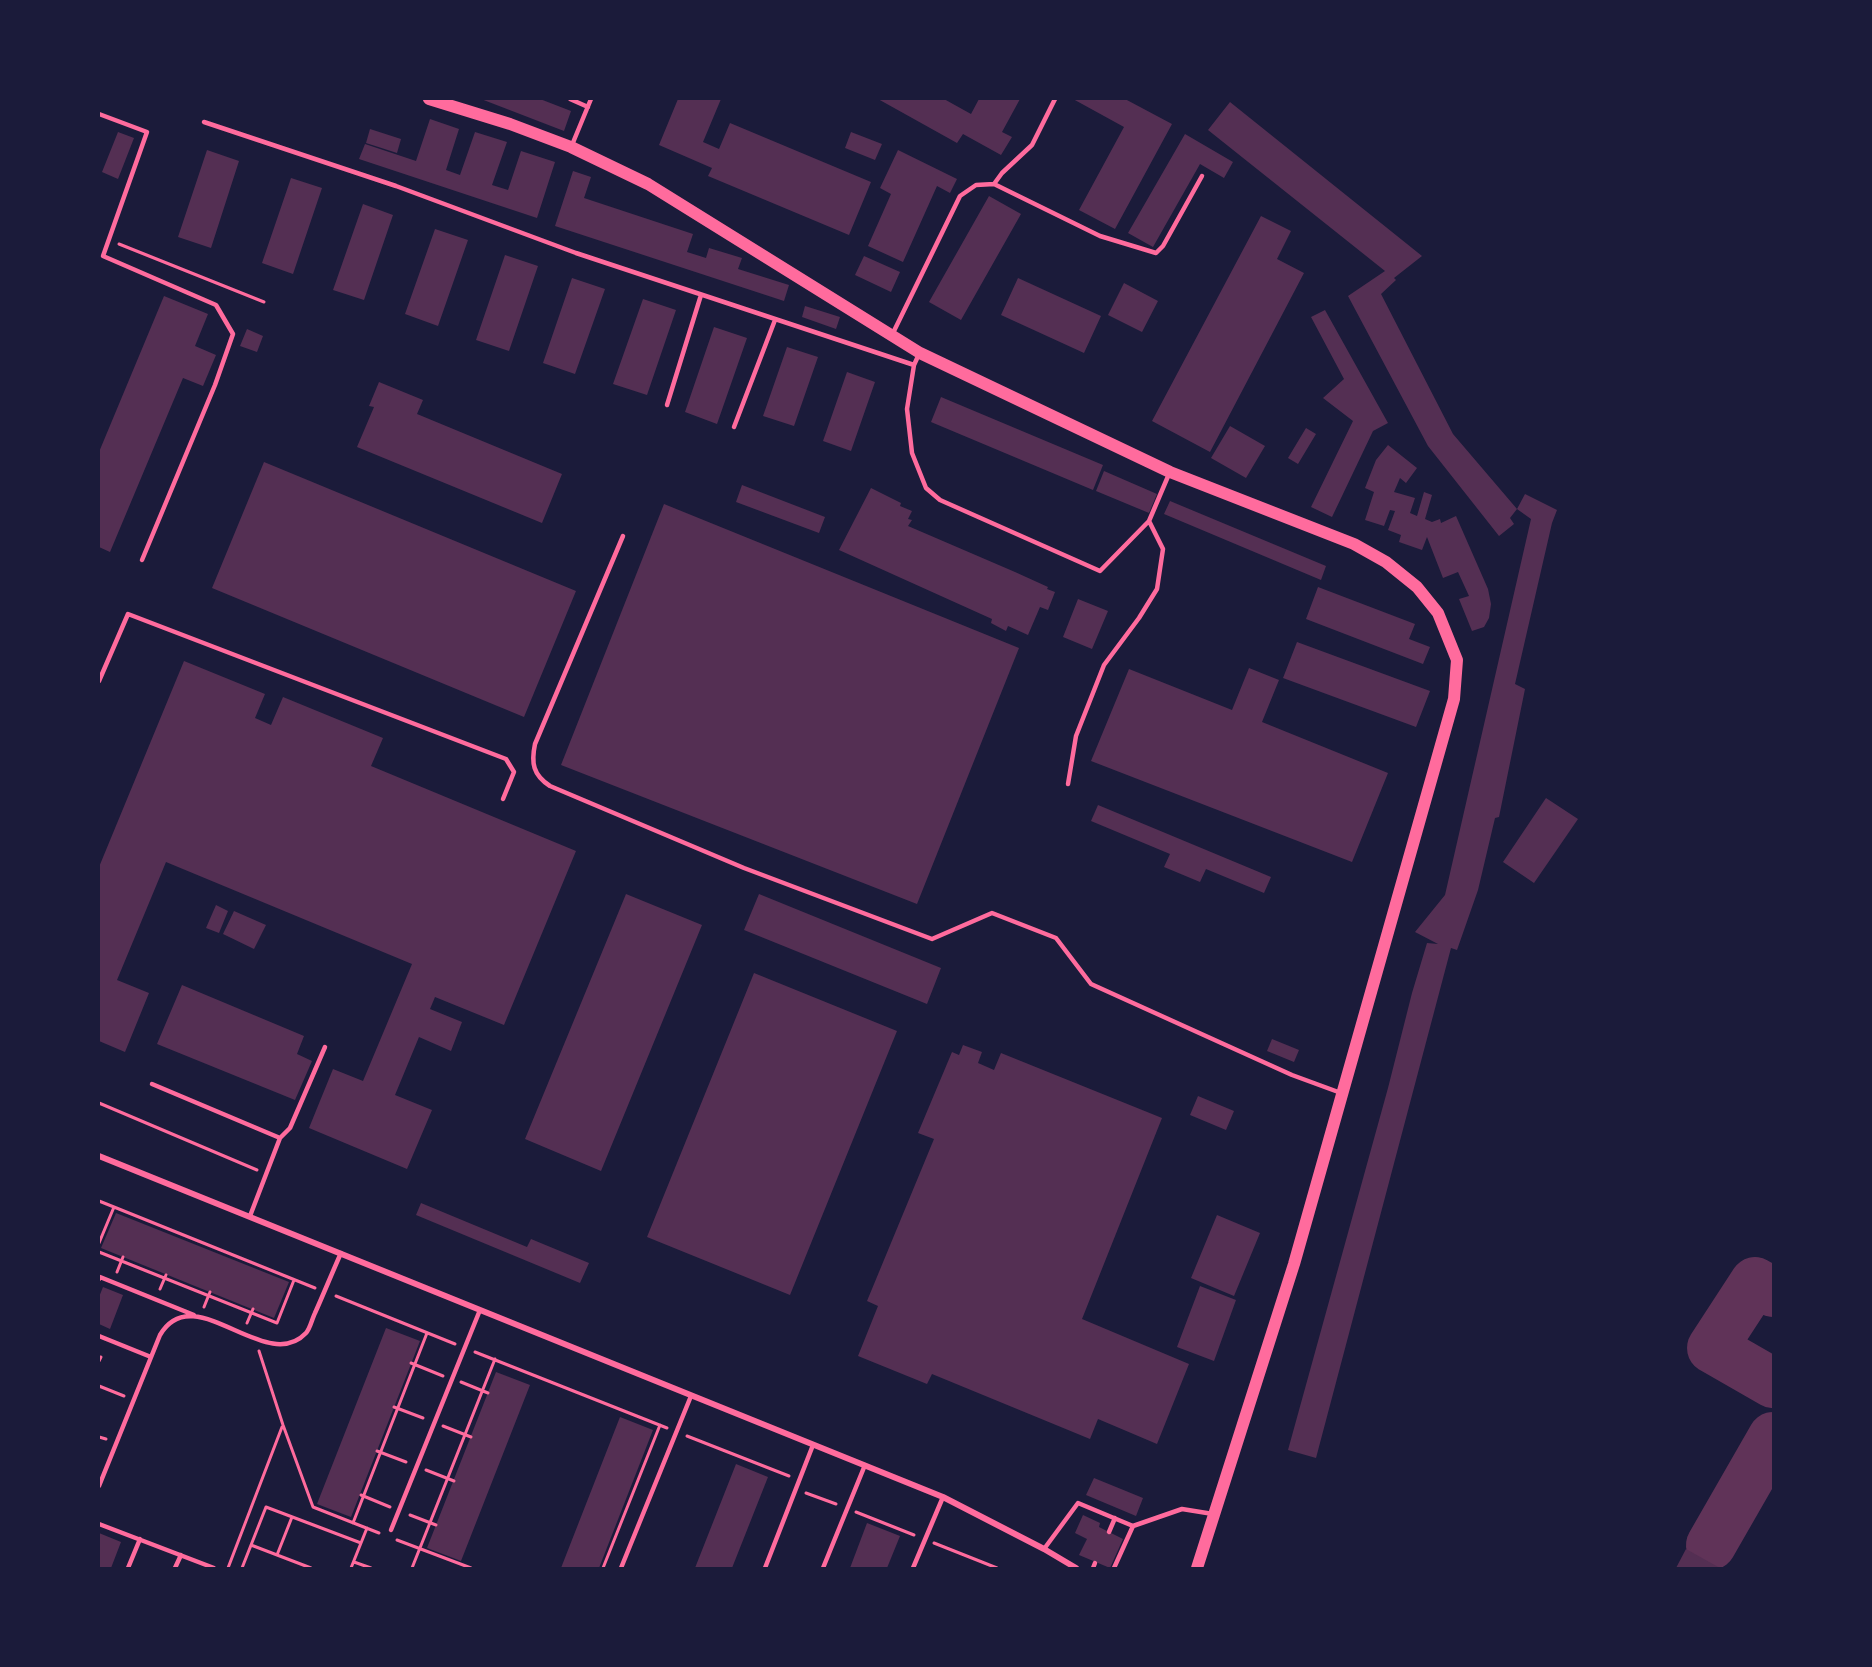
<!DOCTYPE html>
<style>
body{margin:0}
#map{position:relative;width:1872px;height:1667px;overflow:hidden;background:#1b1b3a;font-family:"Alegreya Sans",sans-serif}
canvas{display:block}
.frame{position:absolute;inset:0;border:100px solid #1b1b3a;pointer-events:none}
</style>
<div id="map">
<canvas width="1872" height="1667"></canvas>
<div class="frame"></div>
</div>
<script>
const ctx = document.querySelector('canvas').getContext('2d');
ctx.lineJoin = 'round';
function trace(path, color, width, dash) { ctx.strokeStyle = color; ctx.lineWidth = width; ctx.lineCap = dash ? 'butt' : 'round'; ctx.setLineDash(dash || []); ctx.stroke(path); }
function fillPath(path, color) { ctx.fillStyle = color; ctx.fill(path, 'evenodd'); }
const taxiway = new Path2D(`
 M1773 1292 1755 1282 1712 1348 1773 1383
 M1711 1545 1773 1437`);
const building = new Path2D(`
 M481 99H540L571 111 564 131Z
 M678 99H721L703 142 719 149 730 123 871 182 849 235 708 176 712 168 659 145Z
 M878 99H944L971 114 979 99H1020L1002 132 1012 137 1001 155 963 134 957 143Z
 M1073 99H1125L1172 124 1115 229 1079 210 1124 127Z
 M1230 102 1422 256 1394 278 1396 280 1381 294 1453 434 1517 509 1510 518 1514 524 1499 536 1428 446 1348 296 1385 271 1208 130Z
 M430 119 459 129 446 170 460 175 475 132 507 142 492 185 508 190 521 151 555 162 537 218 359 159 365 144 416 161Z
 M370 129 401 139 397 153 366 143Z
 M118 132 134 138 118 179 102 172Z
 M851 132 882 144 875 160 845 148Z
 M1185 134 1233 162 1224 178 1200 164 1153 247 1128 233Z
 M207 150 239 161 211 248 178 237Z
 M898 150 957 179 950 193 937 186 903 262 868 246 891 194 880 188Z
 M573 171 591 177 584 198 693 234 687 252 706 258 709 248 742 258 738 269 789 285 784 301 555 226Z
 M291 178 322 188 293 274 262 263Z
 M989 196 1021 214 961 320 929 302Z
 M363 204 393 215 364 300 333 290Z
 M1261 216 1291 231 1277 259 1304 273 1210 452 1152 421Z
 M435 229 468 240 438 326 405 314Z
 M505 255 538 266 509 351 476 340Z
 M864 256 900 272 891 292 855 275Z
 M572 278 605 289 575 374 543 363Z
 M1018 278 1101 316 1084 353 1001 315Z
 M1124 283 1158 301 1142 332 1108 315Z
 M164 296 208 314 195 346 216 355 203 386 183 378 110 552 99 547V452Z
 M643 299 676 310 647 395 613 384Z
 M805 306 840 317 836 329 802 317Z
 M1325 310 1388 423 1373 431 1332 517 1311 507 1353 421 1323 398 1344 379 1311 317Z
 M714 327 747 338 717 424 685 412Z
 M247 329 263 336 257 352 240 346Z
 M787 347 818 357 794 426 763 416Z
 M847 372 875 382 851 451 823 441Z
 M379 382 423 400 417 414 562 474 542 523 357 447 374 407 369 406Z
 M941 397 1103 465 1093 490 931 422Z
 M1230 426 1265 446 1246 478 1211 458Z
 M1306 428 1316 434 1298 464 1288 458Z
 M1388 445 1417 468 1406 483 1400 478 1394 492 1415 498 1410 513 1417 516 1424 492 1432 495 1425 519 1432 522 1440 519 1441 523 1456 516 1488 589 1491 604 1489 618 1484 627 1472 631 1459 599 1469 596 1458 572 1443 578 1427 537 1422 550 1399 542 1401 535 1388 530 1395 511 1390 510 1384 526 1365 520 1374 492 1365 488 1376 460Z
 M264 462 576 591 524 717 212 588Z
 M1104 471 1157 494 1149 513 1096 491Z
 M742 485 825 517 819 533 736 502Z
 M871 488 901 503 900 506 912 511 908 519 912 520 908 526 1015 572 1048 587 1047 589 1055 592 1048 610 1040 607 1028 635 1008 626 1006 631 991 623 992 619 839 550Z
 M1525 494 1557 510 1552 523 1515 684 1525 689 1499 817 1495 818 1478 890 1457 950 1451 948 1316 1458 1288 1450 1388 1088 1412 993 1427 943 1438 944 1415 932 1445 895 1531 519 1517 509Z
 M1170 501 1326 566 1321 580 1164 514Z
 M664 504 1019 648 917 904 561 765Z
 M1318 587 1415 624 1409 639 1430 647 1423 664 1306 619Z
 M1078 599 1108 611 1092 649 1063 637Z
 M1297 642 1430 691 1416 727 1283 678Z
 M184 661 265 694 255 718 271 725 283 697 383 738 371 766 576 851 504 1025 435 997 430 1009 462 1022 451 1051 419 1037 395 1095 432 1110 407 1169 309 1128 333 1069 363 1081 412 964 166 862 117 980 149 993 125 1052 99 1041V867Z
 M1249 668 1279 680 1262 722 1388 773 1352 862 1091 761 1129 669 1232 710Z
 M1546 798 1578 819 1534 883 1503 862Z
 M1098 805 1271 877 1264 893 1206 869 1200 882 1164 867 1170 854 1091 821Z
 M626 894 702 925 601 1171 525 1139Z
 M759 894 941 968 927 1004 744 930Z
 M216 905 228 911 219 933 206 928Z
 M234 911 266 925 254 949 223 934Z
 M754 973 897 1031 790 1295 647 1237Z
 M182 985 304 1036 297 1054 312 1061 295 1100 157 1044Z
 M1272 1039 1299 1050 1294 1062 1267 1051Z
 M963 1045 982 1052 978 1063 994 1070 1001 1053 1162 1118 1082 1319 1189 1364 1157 1444 1098 1419 1090 1439 932 1374 927 1384 858 1356 878 1306 867 1301 934 1139 918 1133 952 1052 959 1055Z
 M1198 1096 1234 1111 1226 1130 1190 1115Z
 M421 1203 527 1247 531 1239 589 1263 580 1283 416 1215Z
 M116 1213 289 1282 274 1318 101 1248Z
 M1217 1215 1260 1233 1234 1296 1191 1278Z
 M1200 1286 1236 1300 1214 1361 1177 1347Z
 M103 1287 123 1295 110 1329 99 1324V1297Z
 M386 1328 420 1341 351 1517 317 1504Z
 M496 1372 530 1385 461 1561 427 1548Z
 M620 1417 653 1430 599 1568H561Z
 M736 1464 768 1477 732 1568H695Z
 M1094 1478 1143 1498 1136 1516 1086 1495Z
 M1083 1515 1100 1523 1099 1527 1123 1539 1110 1568 1079 1555 1087 1539 1075 1533Z
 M867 1523 900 1536 887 1568H850Z
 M99 1533 121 1542 111 1568H99Z
 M1686 1549 1720 1568H1676Z`);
const path = new Path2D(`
 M119 244 264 302
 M99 1103 257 1170
 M99 1201 114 1207
 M99 1243 114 1207 315 1288
 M99 1252 277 1323 294 1280
 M117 1272 123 1257
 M160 1289 166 1275
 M336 1296 455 1344
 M204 1307 210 1292
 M247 1323 253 1309
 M259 1351 283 1425 313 1507 379 1533
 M475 1352 667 1428
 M99 1357H101L99 1361
 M411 1363 443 1376
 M461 1382 488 1393
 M99 1386 124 1396
 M394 1407 423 1418
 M443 1426 471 1437
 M687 1436 789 1476
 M99 1437 106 1439
 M377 1451 406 1462
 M426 1470 454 1481
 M806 1493 836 1504
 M361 1495 390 1507
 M856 1512 914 1535
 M410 1515 436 1525
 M353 1523 427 1333
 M397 1540 471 1568
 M934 1543 997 1568
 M251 1545 311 1568
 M277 1555 292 1517
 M354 1562 371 1568
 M228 1568 282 1427
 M242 1568 266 1507 361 1543
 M351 1568 367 1528
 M412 1568 495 1359
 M603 1568 660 1425`);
const service = new Path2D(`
 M570 99 588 107
 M99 114 147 132 103 256 216 305 233 334 215 385 142 560
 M204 122 396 186 576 253 914 365 919 354
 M572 145 591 99
 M994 184 1002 173 1032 145 1055 99
 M893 333 960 196 976 185 994 184 1100 236 1156 253 1163 246 1202 176
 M914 365 907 409 912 453 926 488 940 500 1100 571 1149 521
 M667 405 701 295
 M734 427 775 320
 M623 536 535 744C531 763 533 775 550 786L744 868 932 939 992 913 1056 938 1091 984 1292 1075 1341 1093
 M99 681 128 614 506 759 514 772 503 799
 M1068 784 1076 736 1104 665 1139 618 1157 589 1163 549 1149 521 1169 474
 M152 1084 280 1138
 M250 1216 280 1138 290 1128 325 1047
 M99 1279 100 1277 194 1315
 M99 1336 151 1357
 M99 1486 160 1335C194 1277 266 1376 306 1333 310 1329 312 1319 315 1313 324 1293 332 1273 341 1253
 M99 1524 214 1568
 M391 1530 480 1310
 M1109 1532 1115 1518
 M1044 1549 1078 1503 1133 1526
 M128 1568 140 1539
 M175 1568 181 1555
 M621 1568 691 1396
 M765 1568 813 1445
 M823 1568 865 1465
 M913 1568 943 1497
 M1093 1568 1095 1563
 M1114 1568 1133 1526 1182 1509 1213 1514`);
const minor = new Path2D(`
 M99 1156 943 1497 1044 1549 1076 1568`);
const secondary = new Path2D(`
 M429 99 510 124 571 147 648 184 920 353 1170 472 1354 544 1386 562 1417 587 1438 613 1457 660 1454 699 1294 1264 1197 1568`);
trace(taxiway, '#603358', 50);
fillPath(building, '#542f53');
trace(path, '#ff6b9d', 3);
trace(service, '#ff6b9d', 4.5);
trace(minor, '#ff6b9d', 6);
trace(secondary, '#ff6b9d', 12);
</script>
